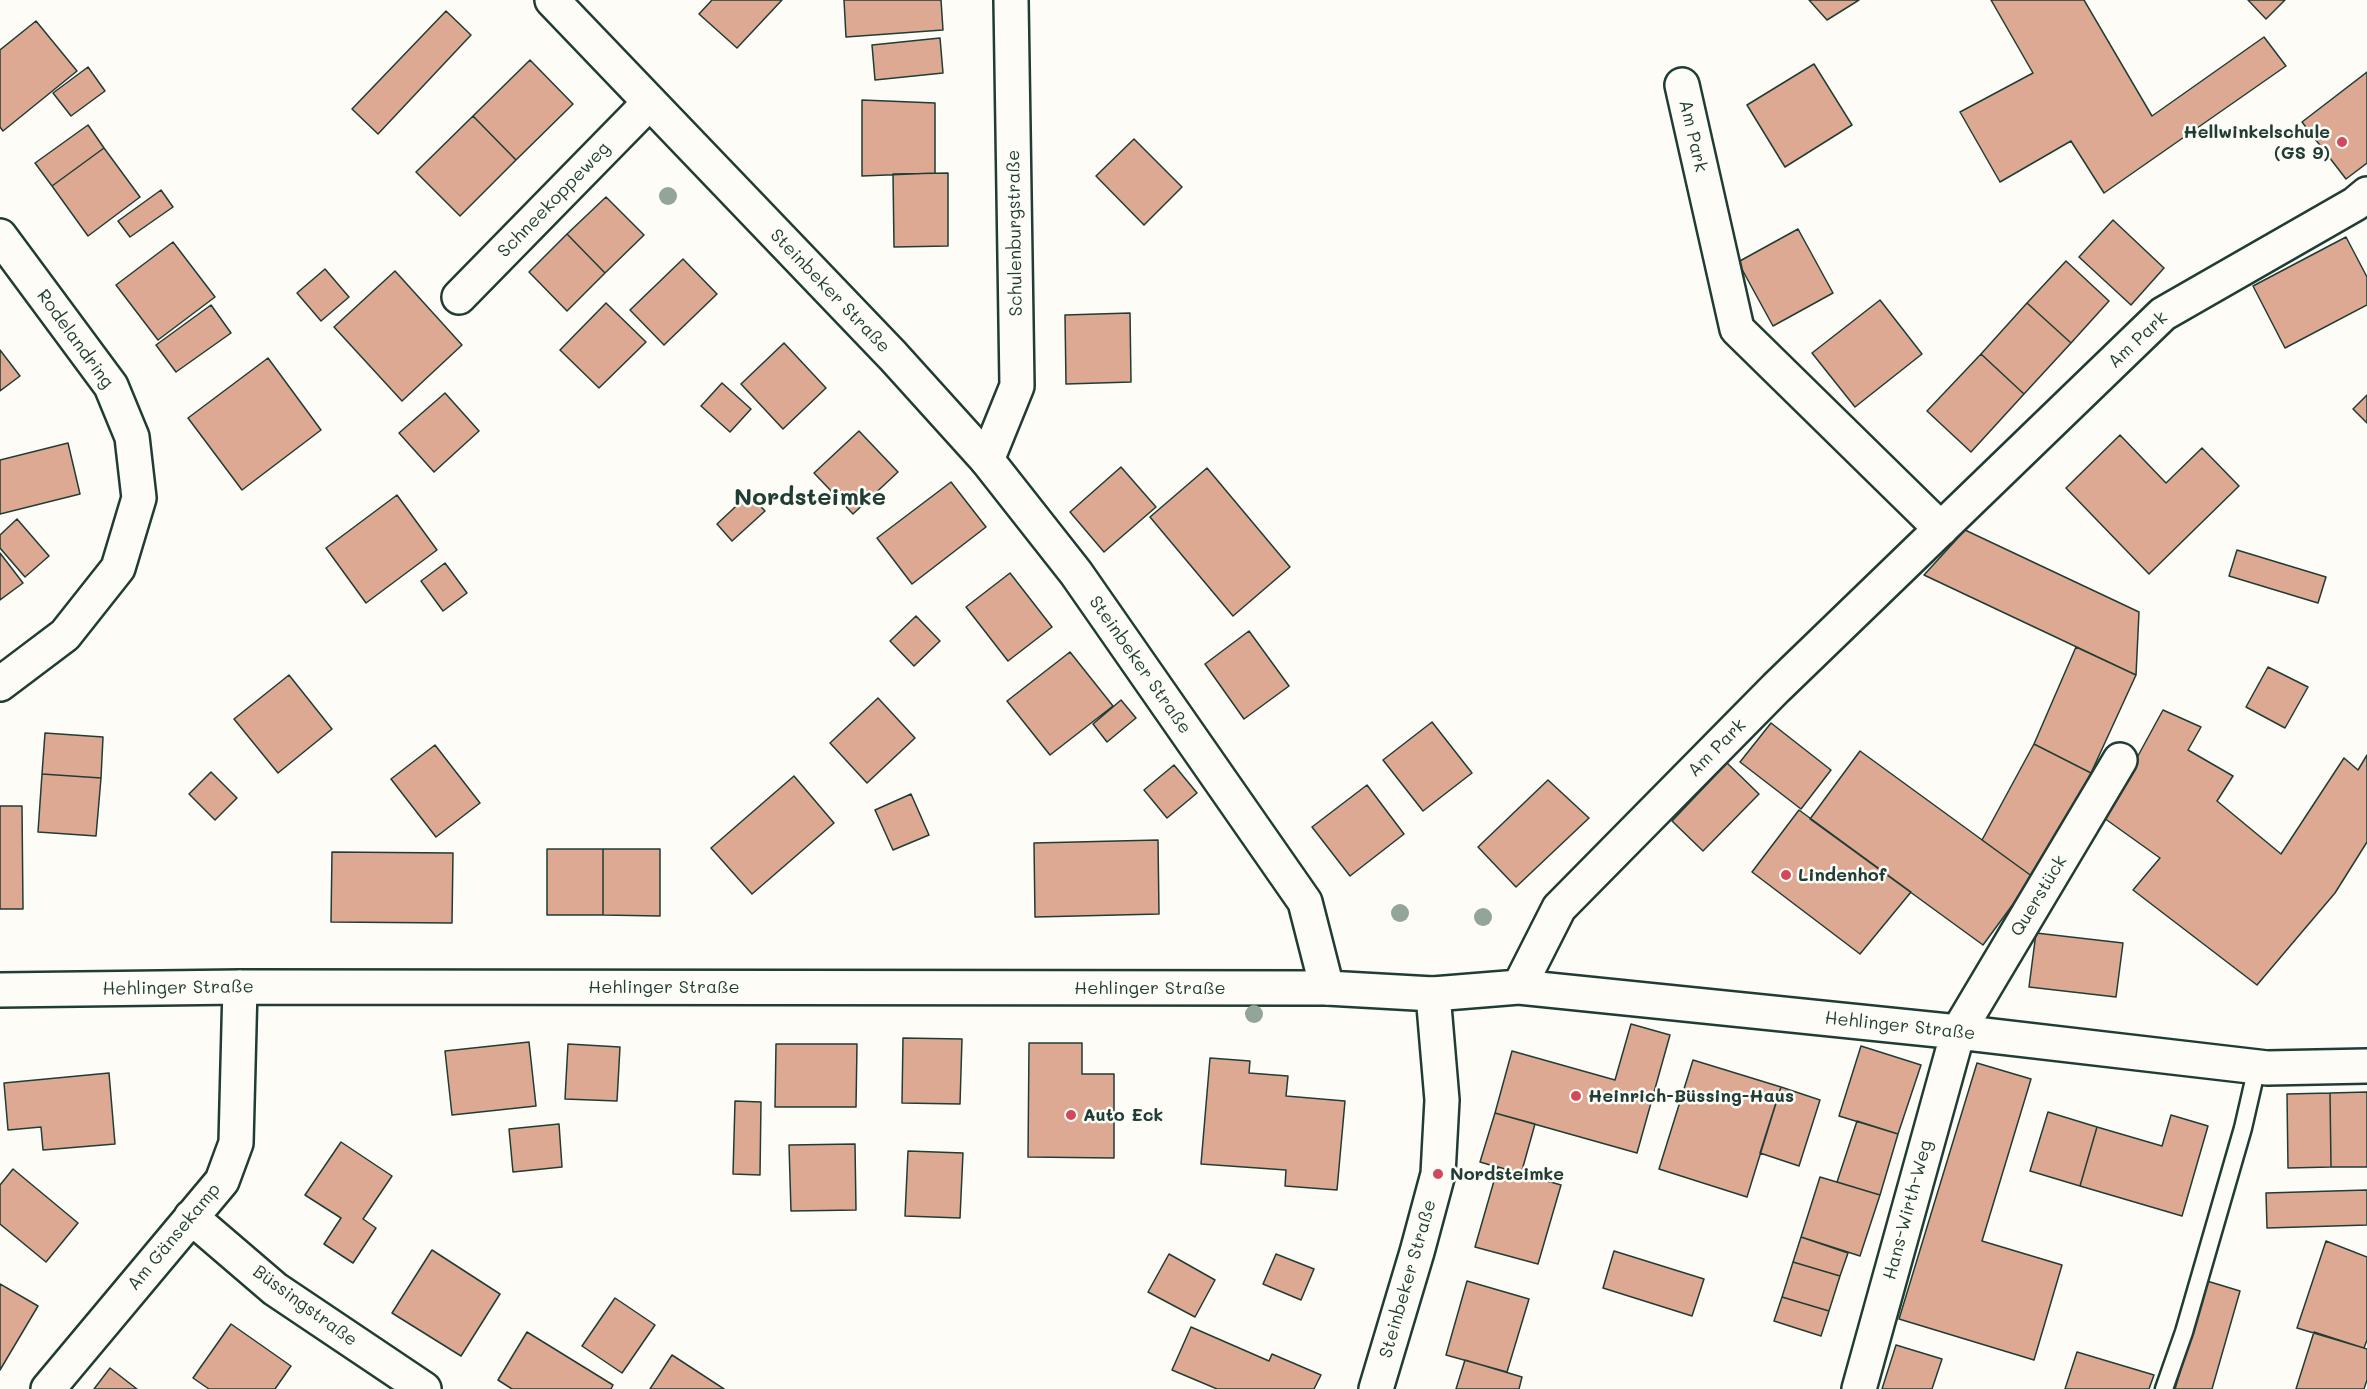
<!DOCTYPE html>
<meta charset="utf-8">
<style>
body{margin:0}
canvas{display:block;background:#fdfcf7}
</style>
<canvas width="2367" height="1389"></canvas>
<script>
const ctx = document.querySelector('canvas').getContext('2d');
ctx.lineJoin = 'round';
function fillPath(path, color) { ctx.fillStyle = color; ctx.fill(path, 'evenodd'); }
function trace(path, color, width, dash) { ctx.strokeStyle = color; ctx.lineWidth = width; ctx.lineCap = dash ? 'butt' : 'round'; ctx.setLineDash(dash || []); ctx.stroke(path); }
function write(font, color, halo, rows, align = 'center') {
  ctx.font = font + ' Mali,sans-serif'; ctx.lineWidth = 5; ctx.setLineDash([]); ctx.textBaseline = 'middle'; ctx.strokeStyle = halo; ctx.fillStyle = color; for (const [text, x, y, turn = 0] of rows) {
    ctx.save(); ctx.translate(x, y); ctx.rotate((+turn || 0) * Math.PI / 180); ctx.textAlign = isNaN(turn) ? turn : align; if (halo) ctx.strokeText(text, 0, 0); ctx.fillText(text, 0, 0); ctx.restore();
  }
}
const building = new Path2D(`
 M712 0H782L737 48 699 14Z
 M844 0H941L943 30 846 37Z
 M1809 0H1859L1827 20Z
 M1991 0H2084L2152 116 2264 37 2286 66 2104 193 2071 141 2000 182 1960 112 2033 73Z
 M2248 0H2285L2266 19Z
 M446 11 471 35 378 134 352 109Z
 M36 21 77 71 3 131 0 127V50Z
 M940 38 943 73 875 80 872 45Z
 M530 60 573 104 516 160 473 116Z
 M1814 64 1852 125 1785 167 1747 105Z
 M88 67 105 91 71 116 53 93Z
 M2367 72V163L2346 179 2302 122Z
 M862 100 935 103V173L862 176Z
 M473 116 516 160 460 216 416 172Z
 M88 125 104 148 52 186 35 163Z
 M1134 139 1182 187 1144 225 1096 176Z
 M104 148 140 197 88 236 52 186Z
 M948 173V246L894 247 893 174Z
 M161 190 173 207 130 237 118 221Z
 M606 197 644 235 605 273 567 234Z
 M2113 220 2164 268 2131 305 2079 257Z
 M1798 229 1833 293 1773 326 1738 262Z
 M567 234 605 273 567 311 529 272Z
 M2346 237 2367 277V305L2285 348 2253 286Z
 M173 242 215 297 158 340 116 285Z
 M683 259 717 294 664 345 630 310Z
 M2066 261 2109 301 2071 343 2027 303Z
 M325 269 349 297 321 321 297 293Z
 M395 271 462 345 402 401 334 327Z
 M1880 300 1922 354 1855 407 1812 353Z
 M606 303 646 342 599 388 560 350Z
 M2027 303 2071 343 2024 394 1981 354Z
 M211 305 231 333 176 372 156 345Z
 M1130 313 1131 382 1066 384 1065 315Z
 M784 343 826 388 783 429 741 384Z
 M0 350 20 376 0 391Z
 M1981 354 2024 394 1971 452 1927 411Z
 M268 358 321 430 242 490 188 418Z
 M722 383 751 409 730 432 701 406Z
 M445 393 479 431 434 472 399 433Z
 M2367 395V423L2353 409Z
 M859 431 898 472 853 514 814 473Z
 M2120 435 2166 483 2202 448 2239 486 2149 574 2066 488Z
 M68 443 80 494 0 514V460Z
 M1121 467 1156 507 1104 552 1070 512Z
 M1207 468 1290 567 1233 616 1150 517Z
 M951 482 986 527 912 584 877 538Z
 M749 494 765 511 732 541 717 524Z
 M397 495 437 550 366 603 326 548Z
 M17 519 49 556 25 577 0 548V535Z
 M1965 530 2139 612 2136 675 1924 575Z
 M2237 550 2326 577 2318 603 2229 576Z
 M0 553 23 583 0 600Z
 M445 563 467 593 443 611 421 581Z
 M1010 573 1052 627 1008 661 966 607Z
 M916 616 940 641 914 666 890 641Z
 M1249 631 1289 686 1244 719 1205 664Z
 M2076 647 2136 675 2091 773 2034 744Z
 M1070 652 1113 706 1050 755 1007 701Z
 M2268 667 2308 687 2285 728 2246 707Z
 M289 675 332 729 278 773 234 719Z
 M878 698 915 738 867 783 830 743Z
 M1121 700 1136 718 1107 742 1093 724Z
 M2163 710 2201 727 2188 750 2233 776 2217 801 2281 854 2344 758 2358 770 2367 755V842L2335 893 2257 985 2133 890 2160 858 2104 818Z
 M1432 722 1472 773 1423 811 1383 760Z
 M1771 723 1831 770 1801 809 1740 762Z
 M45 733 103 737 101 778 42 774Z
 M2034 744 2091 773 2033 877 1982 840Z
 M435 745 480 803 436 837 391 779Z
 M1860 751 2033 877 1983 945 1810 819Z
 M1727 763 1759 794 1703 851 1672 821Z
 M1174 765 1197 793 1167 818 1144 790Z
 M211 772 237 798 215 820 189 794Z
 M42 774 101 778 96 836 38 832Z
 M794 776 834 823 752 894 711 848Z
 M1548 780 1589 818 1516 887 1478 847Z
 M1367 785 1404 834 1350 876 1312 827Z
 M911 794 929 835 893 850 875 810Z
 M0 806H22L23 909H0Z
 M1799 810 1911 892 1860 954 1752 872Z
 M1158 840 1159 914 1035 917 1034 843Z
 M547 849H603V915H547Z
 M603 849H660V916L603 915Z
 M332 852 453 853 452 923 331 922Z
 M2036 933 2123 943 2116 997 2029 987Z
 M1631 1024 1670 1035 1637 1153 1495 1113 1512 1051 1615 1080Z
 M903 1038 962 1039 960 1104 902 1103Z
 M529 1042 536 1106 452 1115 445 1051Z
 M1029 1043H1082V1074H1114V1158L1028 1157Z
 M568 1044 620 1047 617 1101 565 1099Z
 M776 1044H857L856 1107H775Z
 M1861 1046 1921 1065 1898 1134 1839 1116Z
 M1210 1058 1250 1061 1249 1073 1288 1076 1286 1096 1345 1101 1337 1190 1285 1186 1286 1170 1201 1164Z
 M1693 1060 1781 1087 1747 1197 1659 1169Z
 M1977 1063 2031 1079 1982 1241 2062 1265 2034 1360 1899 1319Z
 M109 1073 115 1144 43 1150 41 1127 8 1130 4 1083Z
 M1781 1087 1820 1100 1799 1166 1760 1153Z
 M2367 1092V1167H2331L2330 1093Z
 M2330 1093 2331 1167 2288 1168 2287 1094Z
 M735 1101 761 1102 760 1175 733 1174Z
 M2048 1112 2097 1127 2080 1186 2030 1171Z
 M1495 1113 1535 1124 1521 1174 1480 1162Z
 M2171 1115 2208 1126 2182 1216 2080 1186 2097 1127 2162 1146Z
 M1857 1121 1898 1134 1880 1195 1837 1182Z
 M559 1124 562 1167 513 1172 509 1129Z
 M341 1142 392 1176 363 1219 376 1228 353 1263 324 1244 341 1218 305 1195Z
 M855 1144 856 1210 791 1211 789 1145Z
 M908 1151 963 1153 960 1218 905 1216Z
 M1498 1167 1561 1185 1538 1264 1475 1247Z
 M13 1169 78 1223 46 1262 0 1224V1185Z
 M1820 1177 1880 1195 1860 1256 1801 1237Z
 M2367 1190V1225L2267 1228 2266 1193Z
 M1801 1237 1848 1253 1840 1276 1793 1262Z
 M2326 1241 2367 1257V1340L2364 1348 2297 1328Z
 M432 1250 500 1294 461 1356 392 1313Z
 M1614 1251 1704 1279 1692 1316 1603 1288Z
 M1169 1254 1215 1280 1195 1317 1148 1292Z
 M1276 1254 1314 1269 1301 1300 1263 1284Z
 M1793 1262 1840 1276 1829 1311 1782 1297Z
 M1467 1281 1529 1299 1507 1372 1446 1355Z
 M2207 1281 2240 1291 2212 1389H2175Z
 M0 1284 38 1306 0 1370Z
 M1782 1297 1829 1311 1821 1336 1774 1321Z
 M615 1298 655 1325 622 1373 582 1346Z
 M231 1324 291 1366 275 1389H209L193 1378Z
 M1191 1327 1269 1361 1272 1354 1321 1375 1314 1389H1217L1172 1370Z
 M527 1332 613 1385 611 1389H512L498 1380Z
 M2314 1332 2367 1349V1380L2364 1389H2296Z
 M1896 1345 1942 1359 1932 1389H1882Z
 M2077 1352 2154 1375 2149 1389H2065Z
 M672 1355 724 1389H650Z
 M1465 1360 1522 1377 1519 1389H1456Z
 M110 1368 137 1389H94Z`);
const lane = new Path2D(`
 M2164 1389 2184 1332 2243 1128 2257 1067`);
const street = new Path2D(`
 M1682 85 1737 329 1941 529
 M0 236 111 386 132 437 139 498 118 568 65 635 0 684
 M459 297 649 103
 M987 460 1017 386 1011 0
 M1519 987 1559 908 1776 688 2163 314 2355 204 2367 194
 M0 990 240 987 1327 988
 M1433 994 1519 987 1958 1032 2267 1068 2367 1066
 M191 1217 275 1289 424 1389
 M48 1389 222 1181 236 1143 240 987
 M1859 1389 1958 1032 2120 760`);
const secondary = new Path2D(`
 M552 0 893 356 987 460 1076 573 1305 902 1327 988 1433 994 1442 1100 1438 1174 1417 1252 1376 1389`);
const trees = [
 [668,196],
 [1400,913],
 [1483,917],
 [1254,1014]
];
const markers = [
 [2342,142,6,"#d1495b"],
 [1786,875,6,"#d1495b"],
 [1576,1096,6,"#d1495b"],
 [1071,1115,6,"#d1495b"],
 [1438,1174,6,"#d1495b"]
];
const poiNames = [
 ["Hellwinkelschule",2330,132,"right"],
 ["(GS 9)",2330,153,"right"],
 ["Lindenhof",1798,875],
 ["Heinrich-Büssing-Haus",1588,1096],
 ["Auto Eck",1083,1115],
 ["Nordsteimke",1450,1174]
];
const streetNames = [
 ["Am Park",1693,136,77],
 ["Schneekoppeweg",554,200,-46],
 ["Schulenburgstraße",1015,233,-91],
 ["Steinbeker Straße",830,291,46],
 ["Rodelandring",75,339,54],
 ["Am Park",2138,340,-43],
 ["Steinbeker Straße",1140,665,55],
 ["Am Park",1717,748,-45],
 ["Querstück",2039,896,-59],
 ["Hehlinger Straße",664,987],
 ["Hehlinger Straße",178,988,-1],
 ["Hehlinger Straße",1150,988],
 ["Hehlinger Straße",1900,1026,6],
 ["Hans-Wirth-Weg",1908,1210,-75],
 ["Am Gänsekamp",174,1237,-50],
 ["Steinbeker Straße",1408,1279,-74],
 ["Büssingstraße",305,1306,36]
];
const districtNames = [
 ["Nordsteimke",810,498]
];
fillPath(building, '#dea993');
trace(building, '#1f3d34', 1.5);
trace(lane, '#1f3d34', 21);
trace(street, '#1f3d34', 38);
trace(secondary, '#1f3d34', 38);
trace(lane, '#fdfcf7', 16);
trace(street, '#fdfcf7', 33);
trace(secondary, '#fdfcf7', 33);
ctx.fillStyle = '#92a598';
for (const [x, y] of trees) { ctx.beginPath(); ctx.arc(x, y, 9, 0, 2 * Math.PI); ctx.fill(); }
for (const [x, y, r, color] of markers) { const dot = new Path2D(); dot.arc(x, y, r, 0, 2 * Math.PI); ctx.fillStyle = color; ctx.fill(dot); trace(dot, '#fdfcf7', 2); }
write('bold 18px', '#1f3d34', '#fdfcf7', poiNames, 'left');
write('18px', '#1f3d34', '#fdfcf7', streetNames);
write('bold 24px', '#1f3d34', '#fdfcf7', districtNames);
</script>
